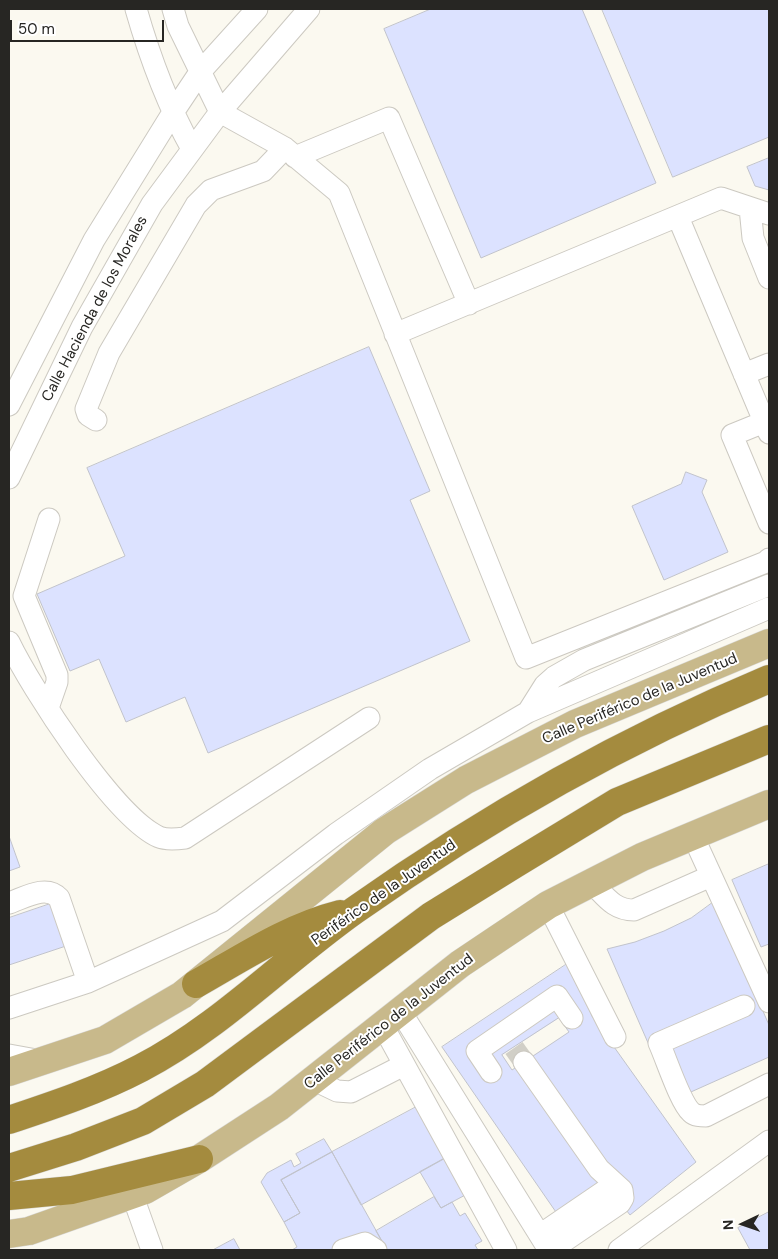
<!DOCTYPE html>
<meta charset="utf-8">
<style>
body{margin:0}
#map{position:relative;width:778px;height:1259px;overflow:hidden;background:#fbf9f0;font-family:"DM Sans",sans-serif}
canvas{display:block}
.frame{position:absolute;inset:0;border:10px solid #272623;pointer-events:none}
.north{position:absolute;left:718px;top:1199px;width:50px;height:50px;-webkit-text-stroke:4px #fff;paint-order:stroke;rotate:267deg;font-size:14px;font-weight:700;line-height:20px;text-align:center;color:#272623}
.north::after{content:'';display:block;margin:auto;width:18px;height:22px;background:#272623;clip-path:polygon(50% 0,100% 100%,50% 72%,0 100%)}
.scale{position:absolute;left:10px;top:20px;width:154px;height:22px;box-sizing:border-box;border:2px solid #272623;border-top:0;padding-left:6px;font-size:15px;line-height:18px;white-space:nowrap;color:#272623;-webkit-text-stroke:4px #fff;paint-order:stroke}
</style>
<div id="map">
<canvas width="778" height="1259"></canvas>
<div class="frame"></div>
<div class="north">N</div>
<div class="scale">50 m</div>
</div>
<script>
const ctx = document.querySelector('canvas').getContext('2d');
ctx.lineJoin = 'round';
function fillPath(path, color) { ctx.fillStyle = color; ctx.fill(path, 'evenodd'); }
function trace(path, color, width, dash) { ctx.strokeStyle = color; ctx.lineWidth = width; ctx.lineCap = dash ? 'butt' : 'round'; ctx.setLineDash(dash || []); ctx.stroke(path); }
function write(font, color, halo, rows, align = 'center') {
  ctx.font = font + ' "DM Sans",sans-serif'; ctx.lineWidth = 4; ctx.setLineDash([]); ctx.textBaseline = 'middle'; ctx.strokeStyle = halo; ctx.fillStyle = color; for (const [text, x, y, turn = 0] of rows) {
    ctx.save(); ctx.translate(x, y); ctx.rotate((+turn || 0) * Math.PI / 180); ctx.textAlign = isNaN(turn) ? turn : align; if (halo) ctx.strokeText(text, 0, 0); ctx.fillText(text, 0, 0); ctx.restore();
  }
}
const building = new Path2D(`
 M431 9H582L656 183 481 258 384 29Z
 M602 9H769V137L673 177Z
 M769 158V190L755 186 747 167Z
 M369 347 430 491 410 500 470 641 208 753 185 697 126 722 99 659 70 671 37 594 125 556 87 468Z
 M686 472 707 480 702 492 728 552 664 580 632 506 681 484Z
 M9 836 20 867 9 871Z
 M769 864V944L761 947 732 880Z
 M715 901 769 1025V1057L673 1100 607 949 635 942 664 931 691 918Z
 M56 902 69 945 9 965V918Z
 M570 962 592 1016 696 1162 630 1215 606 1184 558 1215 442 1047Z
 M559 1018 569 1032 512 1070 502 1055Z
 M420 1105 449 1156 361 1205 332 1152Z
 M324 1139 332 1152 281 1180 300 1213 284 1222 261 1182 267 1173 291 1160 294 1167 301 1163 296 1154Z
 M332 1152 387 1250H292L297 1247 284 1222 300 1213 281 1180Z
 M449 1156 469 1193 441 1208 420 1172Z
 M434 1197 441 1208 452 1202 460 1216 465 1213 482 1241 475 1245 478 1250H387L376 1231Z
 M769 1212V1250H750L738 1228Z
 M234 1239 240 1250H213Z`);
const minorTunnel = new Path2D(`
 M514 1048 524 1062`);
const minor = new Path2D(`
 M136 9C150 58 167 104 192 149
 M173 9 178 26 220 112 285 148 339 193 526 658 766 562 769 559
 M295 157 389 118 469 304
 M750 208 753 238 769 278
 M678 217 769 433
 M395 334 721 198 769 214
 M744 374 769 364
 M9 405 94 240 172 114 200 72 257 9
 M96 420 88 415 86 409 109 353 196 205 211 190 263 171 285 148
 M769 420 732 435 769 523
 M9 478 82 327 152 204 220 112 309 9
 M9 642C31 688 114 817 159 837 166 840 177 839 185 838L369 718
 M48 708 57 682V675L24 596 49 519
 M528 712 545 685 554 677 584 660 769 585
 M693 836 769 1002
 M593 884C606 897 614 910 634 910L711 876
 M9 903C24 898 46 884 59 898L88 982
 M548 905 615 1037
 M744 1006 659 1043C666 1058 680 1102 691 1112 695 1116 701 1116 706 1116L769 1084
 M9 1008 88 982 222 921 336 834 430 769 528 712 769 608
 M401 1012 549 1250
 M383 1026 506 1250
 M9 1055 42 1061
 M524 1062 599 1169 622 1190 623 1198 620 1203 551 1250
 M491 1072 477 1051 557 996 572 1018
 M314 1080 337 1091 351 1092 404 1065
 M132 1194 152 1250
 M540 1235 609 1188
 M343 1250 365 1243 376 1250
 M619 1250 769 1141`);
const major = new Path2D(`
 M9 1072 105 1040 182 995 385 831 466 780 575 724 769 643
 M9 1234 29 1231 145 1190 199 1159 279 1107 460 964 548 905 642 857 769 804`);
const highway = new Path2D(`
 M196 984C242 958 288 927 340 914
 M9 1120C54 1105 99 1090 141 1068 220 1027 283 961 355 910 484 819 623 740 769 679
 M9 1168 76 1147 143 1121 205 1084 431 916 515 864 617 802 769 739
 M9 1196 72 1190 199 1159`);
const streetNames = [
 ["Calle Hacienda de los Morales",95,309,-62],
 ["Calle Periférico de la Juventud",640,699,-23],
 ["Periférico de la Juventud",384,893,-35],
 ["Calle Periférico de la Juventud",389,1022,-38]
];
fillPath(building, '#dce2ff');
trace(building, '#c1c3cb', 1);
trace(minorTunnel, '#d1cfc7', 21, [21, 11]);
trace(minor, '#ccc9c1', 23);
trace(major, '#d8d8d7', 29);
trace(highway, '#d8d8d7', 29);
trace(minor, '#fff', 21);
trace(major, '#c8b98b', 28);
trace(highway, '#a48b3e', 28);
write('15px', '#272623', '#fff', streetNames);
</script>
